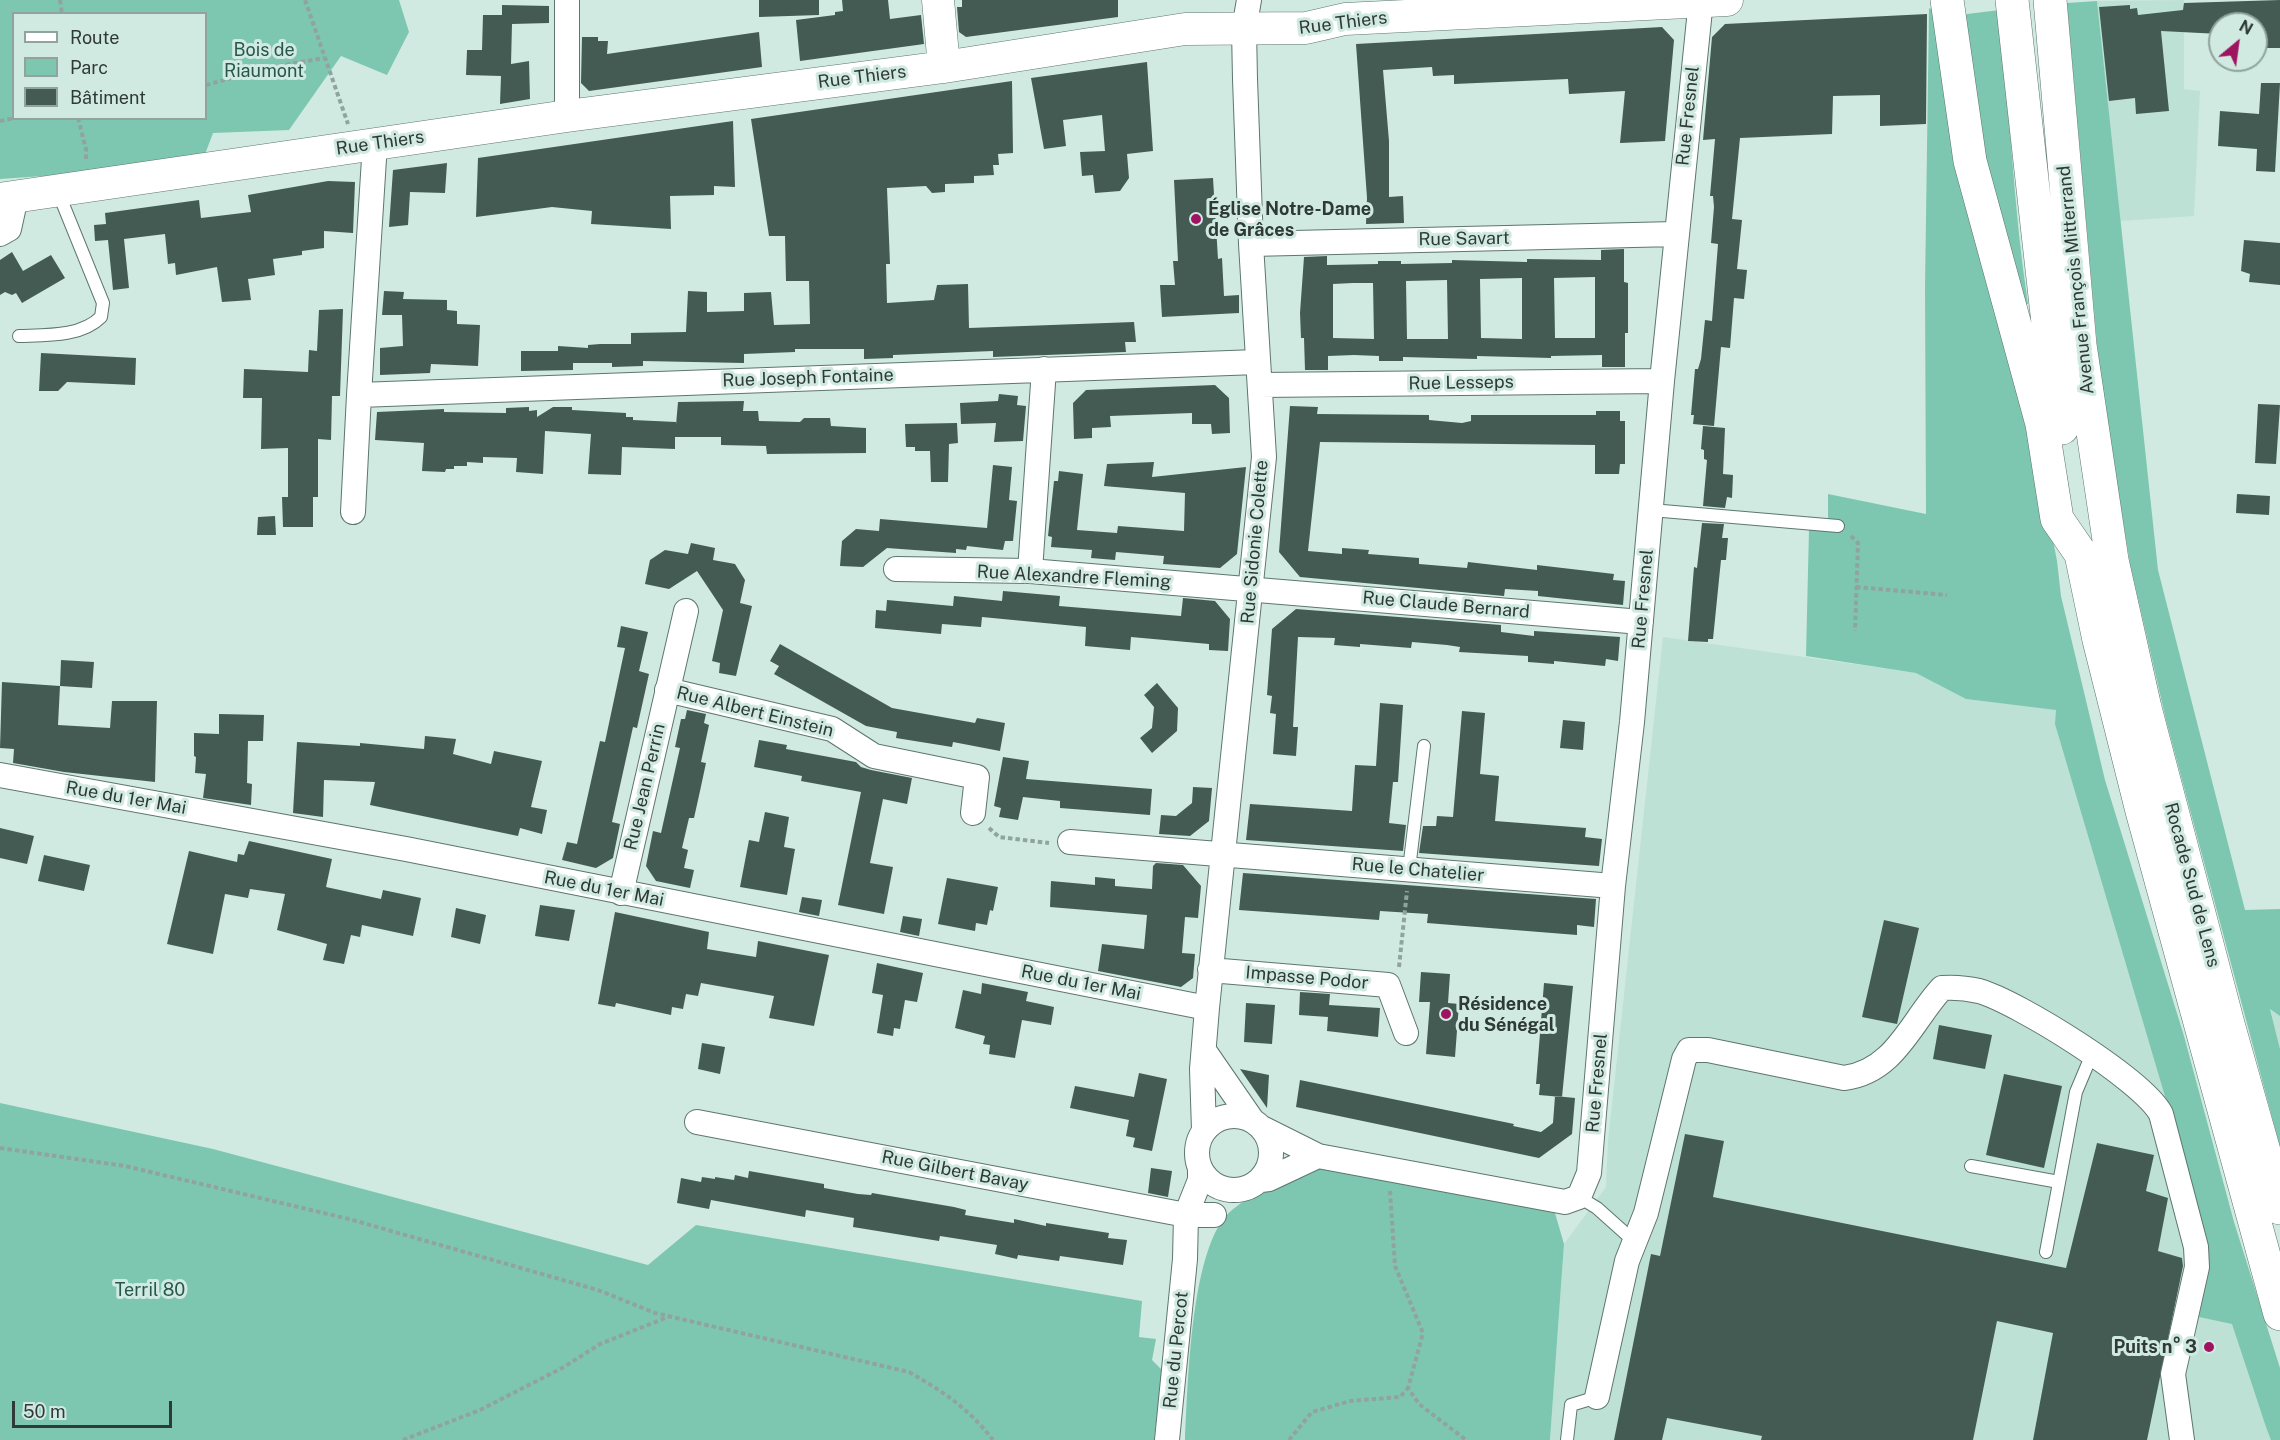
<!DOCTYPE html>
<meta charset="utf-8">
<style>
body{margin:0}
#map{position:relative;width:2280px;height:1440px;overflow:hidden;background:#d0eae1;font-family:"Public Sans",sans-serif}
canvas{display:block}
.legend{position:absolute;left:12px;top:12px;width:195px;height:108px;box-sizing:border-box;background:#d0eae1;border:2px solid #90a39d;margin:0;padding:8px 10px;list-style:none;font-size:18px;color:#2f3936}
.legend li{display:flex;align-items:center;gap:12px;height:30px}
.legend b{width:30px;border:2px solid #90a39d}
.north{position:absolute;left:2208px;top:12px;width:60px;height:60px;box-sizing:border-box;background:#d0eae1;border:2px solid #90a39d;border-radius:50%;rotate:29deg;font-size:16px;font-weight:700;line-height:24px;text-align:center;color:#2f3936}
.north::after{content:'';display:block;margin:auto;width:21px;height:27px;background:#9e1461;clip-path:polygon(50% 0,100% 100%,50% 72%,0 100%)}
.scale{position:absolute;left:12px;top:1401px;width:160px;height:27px;box-sizing:border-box;border:3px solid #2f3936;border-top:0;padding-left:8px;font-size:18px;line-height:21px;white-space:nowrap;color:#2f3936;-webkit-text-stroke:4px #d0eae1;paint-order:stroke}
</style>
<div id="map">
<canvas width="2280" height="1440"></canvas>
<ul class="legend">
<li><b style="height:8px;background:#fff"></b>Route</li>
<li><b style="height:16px;background:#7dc7b1"></b>Parc</li>
<li><b style="height:16px;background:#445b53"></b>Bâtiment</li>
</ul>
<div class="north">N</div>
<div class="scale">50 m</div>
</div>
<script>
const ctx = document.querySelector('canvas').getContext('2d');
ctx.lineJoin = 'round';
function fillPath(path, color) { ctx.fillStyle = color; ctx.fill(path, 'evenodd'); }
function trace(path, color, width, dash) { ctx.strokeStyle = color; ctx.lineWidth = width; ctx.lineCap = dash ? 'butt' : 'round'; ctx.setLineDash(dash || []); ctx.stroke(path); }
function write(font, color, halo, rows, align = 'center') {
  ctx.font = font + ' "Public Sans",sans-serif'; ctx.lineWidth = 6; ctx.setLineDash([]); ctx.textBaseline = 'middle'; ctx.strokeStyle = halo; ctx.fillStyle = color; for (const [text, x, y, turn = 0] of rows) {
    ctx.save(); ctx.translate(x, y); ctx.rotate((+turn || 0) * Math.PI / 180); ctx.textAlign = isNaN(turn) ? turn : align; if (halo) ctx.strokeText(text, 0, 0); ctx.fillText(text, 0, 0); ctx.restore();
  }
}
const built = new Path2D(`
 M2184 0V89L2200 91 2194 216 2120 221 2097 1Z
 M1663 637 1917 673 1966 699 2069 711 2280 1440H1550L1564 1244 1606 1187 1608 1141Z
 M2280 968V1049L2270 1008Z`);
const green = new Path2D(`
 M0 0H399L409 32 387 75 341 56 289 130 213 133 201 165 0 179ZM14 14H206V118H14Z
 M2097 1 2158 570 2245 910 2280 909V1016L2270 1009 2280 1049V1147L2166 720 2130 563 2101 389 2067 3Z
 M1929 8 1934 10 2033 437 2057 561 2061 596 2105 780 2184 1036 2234 1222 2280 1368V1440H2271L2266 1427 2232 1324 2199 1317 2209 1266 2208 1242 2055 724 2056 710 1966 699 1916 673 1806 656 1809 529 1828 531V494L1926 514 1925 287Z
 M2000 10C2010 108 2013 207 2028 304H2025L1979 150 1964 17 1967 14Z
 M0 1103 213 1149 648 1265 696 1225 1142 1301 1139 1337 1156 1339 1152 1360 1162 1370 1154 1440H0Z
 M1317 1164 1555 1213 1564 1244 1550 1440H1185C1188 1387 1190 1243 1232 1210 1257 1189 1288 1177 1317 1164Z`);
const building = new Path2D(`
 M759 0H819V15L759 17Z
 M842 0H888L890 19 921 15 924 44 800 61 796 20 835 15V12L843 11Z
 M962 0H1118V17L966 37 959 32 957 7H962Z
 M2280 0V48H2256V24H2220V34L2161 31 2169 111 2136 114 2135 98 2109 101 2099 7 2130 5V9L2137 8 2138 15 2183 10 2184 3Z
 M502 5 549 6V23L512 24 511 64 529 61 530 99 500 104 501 76 466 75 467 50H482L483 15H502Z
 M1927 14 1926 124 1880 126V95L1833 96 1832 134 1740 138 1732 219 1742 220 1737 269 1747 270 1744 299 1734 298 1730 348 1721 347 1714 426 1693 424 1694 415H1691L1695 369H1698L1701 359 1705 320 1712 321 1718 244 1711 243 1714 207 1713 196H1710L1715 139 1703 140 1712 37 1725 24Z
 M1662 27 1674 40 1665 141 1620 143 1625 91 1569 94 1568 79 1454 84V75L1433 76 1432 67 1383 70 1389 141V197L1403 196 1404 223 1366 224 1367 198 1356 44Z
 M759 32 762 67 589 91 581 83 582 37H598V41H608L607 54Z
 M1147 62 1153 151 1127 154 1129 178 1120 191 1095 193 1093 175 1082 176 1080 152 1105 151 1102 115 1063 120 1066 146 1044 149 1031 78Z
 M1012 81 1013 153 998 154 999 165H993L994 175 974 176V183L945 184V192L932 193 926 186 887 188 890 264H886L887 303 934 300 937 285 968 284 969 328 1134 322 1136 342H1125L1126 352 993 357V351L893 355V358L864 359V349H795V352L744 354V363L643 361V366L612 367V363H573V370L521 371V351H558V346L588 348V345L600 344H631V333L686 332 688 291 707 292V312L744 311V293L771 292 774 325 810 324 809 281H786L785 236H769L751 119Z
 M2261 83H2280L2275 172 2256 171 2257 149 2218 146 2220 111 2259 114Z
 M733 121 735 187 714 186V195L670 196 671 229 591 224 592 211 552 207 476 217 478 158Z
 M447 163 445 193 410 192 408 225 389 227 393 170Z
 M1213 178 1218 259 1222 258 1224 296 1239 295V313L1162 317 1160 285H1175L1173 261H1178L1174 180Z
 M328 181 355 182 353 233 324 231V248L302 251V255L273 259 275 275 248 279 251 300 222 302 217 267 176 275 175 263 168 264 165 234 124 239 129 288 113 290 108 240 95 241 94 225 106 224 105 213 199 200 201 218 251 212 248 195Z
 M2244 240 2280 243V285L2249 282 2250 274 2241 271Z
 M1624 249V282L1628 283V333H1625V367H1602V355L1551 356V358L1477 356V359L1403 357V361H1379V356L1354 355 1328 356V370H1305L1304 338H1301L1300 313 1304 257 1327 256V265L1378 264V261H1401V264L1452 263V260L1527 262V259L1601 260V250ZM1595 277V338H1555L1554 278ZM1522 278V339L1481 338 1480 279ZM1447 280 1448 339H1407L1406 281ZM1353 283H1373L1374 339 1333 338V284Z
 M12 252 23 271 51 255 65 278 22 303 16 293 12 295 5 292 0 295V260Z
 M384 291 404 292 403 299 447 300V310L457 311V324L480 325 478 366 431 364 430 373 380 375V348L403 346 402 315H382Z
 M343 309 340 396H332L331 440 318 439V497H313V527H283L282 497H288V448L261 449 262 398H243L244 369 308 372 309 350 317 351 319 310Z
 M41 353 136 358 135 385 67 382 58 391H39Z
 M1215 385 1229 398 1230 433 1212 434 1211 424H1192V413L1110 416 1111 427 1092 428V438L1074 439 1073 403 1086 390Z
 M999 394 1018 396 1017 405 1026 406 1023 441 994 442 996 423 961 424 960 403 998 401Z
 M744 401 743 411H758L759 421 800 422 804 418H830L831 426 866 428V453L767 454 766 446 721 445V437H675V449L622 447 621 475 588 474 591 434 545 431 543 474 516 472 517 458 483 457V463L467 462V466H454V469H446L445 472 422 471 424 443 375 440 377 412 444 409V412L506 413V408L529 407V411L537 410V417L553 407H572V410L626 413V417H633V420L676 422V425L678 402Z
 M2258 404 2280 405 2276 464 2255 463Z
 M1290 406 1318 407 1317 414 1429 415V420L1462 423 1471 421V415H1596V411H1620V421H1625V464H1620L1619 474H1595V445L1320 442 1308 551 1342 554V548L1369 550 1368 554 1419 558V564L1467 568 1468 562 1537 570V565L1614 574 1613 580 1625 581 1623 605 1538 596V591L1505 589 1504 596 1300 577 1279 552Z
 M957 423 958 443 949 444 948 482H931L930 451H915V447H906L905 424Z
 M1703 426 1725 428 1723 474 1733 475 1732 498 1727 497 1725 508 1703 506 1707 460 1704 459V450L1701 449Z
 M1154 462 1152 477 1246 467 1237 554 1220 568 1163 564 1164 556 1116 552 1115 560 1091 558 1092 550 1051 547 1052 537 1048 536 1054 481H1058L1059 471 1083 474 1077 530 1117 533 1118 526 1184 531 1185 493 1104 486 1107 464Z
 M993 465 1012 467 1009 500 1017 501 1013 541H1005L1003 550 967 546 966 550 956 549V553L887 548 863 567 840 566 842 541 856 529 879 531 880 519 987 528Z
 M2237 494 2270 496 2269 515 2236 513Z
 M275 516 276 535H257L258 517Z
 M1702 523 1724 524 1722 538H1728L1726 560H1721L1713 639H1708V642L1688 641 1694 567 1697 568Z
 M691 543 715 548 713 560 735 564 745 580 740 603 752 606 736 676 719 673 720 663 712 661 723 610 697 571 669 589 645 584 650 560 665 550 688 554Z
 M1003 591 1060 596 1059 606 1181 616 1183 598 1215 601 1230 619 1228 651 1209 650V644L1131 637 1130 650 1085 646 1086 627 982 617 981 627 942 624 941 634 875 628 876 610 886 611 887 600 953 606 954 596 1002 601Z
 M1296 609 1501 625V632L1534 636V631L1620 637 1618 661 1606 659 1605 666 1554 661V664L1528 662V656L1459 652 1460 647 1447 645 1412 642 1411 648 1360 644V647L1334 645 1335 638 1298 637 1293 727H1298L1296 756 1273 754 1276 714 1270 713 1272 696 1267 695 1272 629Z
 M621 626 648 632 639 671 649 674 637 728 633 727 612 822 620 824 613 858 596 868 562 860 567 842 577 844 600 741 605 742 625 648 617 647Z
 M780 644 892 708 975 723 977 718 1005 723 1000 751 953 742 952 747 896 738 897 732 866 726 774 674 779 666 770 661Z
 M61 660 94 662 92 688 60 686Z
 M2 682 60 686 58 725 110 728 112 701H157L155 782 64 772 13 763 14 749 0 748Z
 M1157 683 1178 708 1177 731 1152 753 1140 738 1152 728 1154 707 1144 695Z
 M1380 703 1403 705 1398 782H1393L1389 823 1406 825 1403 851 1246 840 1250 804 1352 811 1355 765 1376 766Z
 M687 710 706 714 704 723 709 725 701 762 706 763 700 791 694 818H689L682 848 688 850 684 868 694 870 690 888 656 881 646 866 653 831 661 833 680 748 675 747 681 719H685Z
 M1462 711 1485 713 1480 774 1499 776 1495 821 1586 828 1585 837 1602 839 1599 866 1419 853 1423 826H1436L1437 816 1453 817Z
 M219 714 264 715 263 741H248L247 783 252 784 251 805 203 798 206 774 195 773 196 757 194 756V733L219 734Z
 M1563 720 1585 722 1583 750 1560 748Z
 M425 736 456 739 453 754 491 764 494 751 542 761 531 807 547 810 542 834 520 828 518 836 370 805 375 782 324 780 323 817 293 813 297 742 360 746V743L424 749Z
 M759 740 787 745 786 749 856 762 861 767 871 770 912 778 907 804 883 799 870 863 893 867 884 914 838 905 861 792 801 781 802 776 754 767Z
 M1003 757 1029 761 1026 779 1152 789 1150 815 1060 808V801L1023 797 1018 820 999 817 1001 808 994 806Z
 M1193 787 1212 788 1209 821 1190 836 1159 834 1161 815 1176 816 1192 803Z
 M765 812 789 817 784 847 795 849 787 895 740 887 749 840 759 842Z
 M0 828 34 836 27 864 0 858Z
 M249 841 332 859 326 887 381 899 383 890 421 898 413 936 362 925 360 937 351 935 344 964 323 960 327 944 277 930 285 894 250 889 248 898 225 894 213 954 167 944 189 851 237 862 238 854 244 855Z
 M44 855 90 865 84 891 38 881Z
 M1156 863 1183 865 1201 886 1198 918 1185 917 1182 953 1195 954 1193 978 1181 987 1098 971 1102 944 1144 949 1147 915 1050 907 1051 881 1095 885V877L1115 879V886L1152 889 1153 866Z
 M1243 873 1596 899 1594 927 1577 925V935L1427 923 1428 914 1380 911 1379 920 1239 910Z
 M947 878 998 887 993 911 990 910 987 925 976 923 975 931 938 924Z
 M802 897 822 900 819 916 799 912Z
 M540 905 575 910 569 941 535 936Z
 M456 908 486 915 480 944 451 937Z
 M615 912 709 932 707 949 756 957 758 941 829 955 814 1026 769 1018 774 996 701 983 698 996 686 994 683 1009 672 1007 671 1015 616 1003 615 1007 598 1004Z
 M903 916 922 919 919 936 900 932Z
 M1884 920 1919 928 1897 1024 1862 1017Z
 M877 963 923 973 917 1002 905 1000 900 1029 894 1028 893 1036 877 1033 883 995 872 993Z
 M1421 972 1450 974 1448 1003 1459 1004 1455 1057 1426 1054 1430 1002H1419Z
 M982 983 1028 992 1026 1001 1054 1007 1051 1025 1022 1020 1015 1058 989 1054 990 1045 983 1044 985 1036 955 1028 963 990 981 994Z
 M1544 983 1573 986 1562 1097 1539 1095 1540 1084H1536Z
 M1300 992 1330 994 1329 1005 1380 1008 1378 1037 1327 1031 1328 1017 1299 1015Z
 M1246 1003 1275 1005 1272 1044 1244 1042Z
 M1939 1025 1992 1035 1985 1069 1933 1059Z
 M702 1043 725 1047 720 1074 698 1069Z
 M1240 1069 1269 1075 1267 1108Z
 M1139 1073 1167 1079 1152 1151 1133 1147 1135 1138 1126 1136 1129 1120 1070 1108 1075 1086 1134 1097Z
 M2004 1074 2062 1086 2044 1168 1986 1155Z
 M1300 1080 1514 1124 1513 1126 1541 1132 1553 1123 1555 1096 1575 1098 1572 1134 1539 1158 1296 1107Z
 M1685 1134 1724 1141 1713 1197 2066 1268 2097 1143 2154 1155 2146 1191 2168 1198 2158 1251 2182 1258 2183 1266 2147 1440H2033L2053 1333 1997 1321 1973 1440H1761L1762 1436 1667 1418 1662 1440H1614L1651 1254 1660 1256Z
 M1151 1168 1172 1171 1168 1197 1148 1193Z
 M749 1171 824 1184V1188L858 1194 871 1195 872 1193 954 1207 966 1210 965 1215 1014 1223V1219L1046 1226V1223L1109 1233 1108 1238 1127 1240 1123 1265 1060 1256 1059 1261 1018 1255 1017 1259 995 1254 997 1245 940 1236 939 1241 853 1227 854 1218 806 1210 805 1217 711 1200 709 1209 677 1203 681 1178 701 1182 702 1177 715 1179V1177L734 1180 735 1175 748 1178Z`);
const path = new Path2D(`
 M60 0 62 14
 M305 0 348 124
 M206 85 272 67 324 58
 M78 118 86 149V162
 M0 121 15 118
 M1851 536 1858 543 1855 631
 M1856 587 1947 595
 M989 828 999 837 1049 843
 M1399 967 1407 891
 M0 1148 125 1166 349 1219 598 1290 655 1313 909 1372C944 1392 968 1408 993 1440
 M1390 1191 1395 1266 1423 1333 1408 1388 1419 1404 1466 1440
 M403 1440 480 1410 564 1367 600 1344 668 1317
 M1289 1440 1312 1412 1350 1401 1400 1397 1408 1388`);
const service = new Path2D(`
 M19 336C46 335 81 337 101 317L103 303 58 192
 M1651 510 1838 526
 M1409 869 1424 746
 M1971 1166 2059 1182
 M1579 1197 1597 1208 1635 1242
 M2046 1252 2076 1092 2092 1054
 M1567 1440 1571 1405 1597 1397`);
const minor = new Path2D(`
 M567 116V0
 M375 143 359 395 1257 362
 M0 234 9 229 16 197
 M1251 244 1676 234
 M1260 385 1662 381
 M353 512 359 395
 M896 569 1030 571 1641 622
 M1030 571 1044 369
 M667 690 832 729 874 756 977 777 973 813
 M0 775 406 849 1207 1008
 M1070 842 1613 886
 M621 893 686 611
 M1210 970 1388 985 1406 1033
 M1205 1052 1252 1120
 M1197 1153a37 37 0 1 1 74 0a37 37 0 1 1-74 0Z
 M697 1122 1186 1215H1214
 M1262 1128 1318 1156 1565 1202 1579 1197 1589 1173 1613 886 1632 722 1662 381 1701 0
 M1204 1130 1202 1069 1207 1008 1264 457 1251 244 1245 79 1244 29 1249 0
 M1261 1180 1269 1179 1318 1156
 M1597 1397 1627 1261 1646 1213 1684 1059 1689 1050H1708L1844 1078C1895 1072 1912 1020 1942 988 1955 987 1966 988 1979 991 2018 1002 2143 1080 2161 1114L2196 1247 2197 1267 2173 1374 2182 1440
 M1167 1440 1185 1259 1186 1215 1200 1180V1169`);
const tertiary = new Path2D(`
 M938 0 944 67
 M0 199 567 116 944 67 1185 29 1306 28 1345 19 1727 0`);
const trunk = new Path2D(`
 M1947 0 1970 161 2042 424 2057 519 2081 554 2099 640 2142 811 2280 1314
 M2012 0 2052 359 2062 428
 M2050 0 2080 345 2112 560 2145 708 2228 1024 2280 1208`);
const markers = [
 [1196,219,6,"#9e1461"],
 [1446,1014,6,"#9e1461"],
 [2209,1347,6,"#9e1461"]
];
const streetNames = [
 ["Rue Thiers",1343,23,-7],
 ["Rue Thiers",862,77,-7],
 ["Rue Fresnel",1688,116,-84],
 ["Rue Thiers",380,143,-8],
 ["Rue Savart",1464,239,-1],
 ["Avenue François Mitterrand",2076,280,-96],
 ["Rue Joseph Fontaine",808,378,-2],
 ["Rue Lesseps",1461,383,-1],
 ["Rue Sidonie Colette",1255,542,-85],
 ["Rue Alexandre Fleming",1074,577,3],
 ["Rue Fresnel",1643,599,-85],
 ["Rue Claude Bernard",1446,605,5],
 ["Rue Albert Einstein",755,712,14],
 ["Rue Jean Perrin",645,787,-77],
 ["Rue du 1er Mai",126,798,10],
 ["Rue le Chatelier",1418,870,5],
 ["Rocade Sud de Lens",2192,885,75],
 ["Rue du 1er Mai",604,889,11],
 ["Impasse Podor",1307,978,5],
 ["Rue du 1er Mai",1081,983,11],
 ["Rue Fresnel",1597,1083,-85],
 ["Rue Gilbert Bavay",955,1171,11],
 ["Rue du Percot",1176,1350,-84]
];
const parkNames = [
 ["Bois de",264,50],
 ["Riaumont",264,71],
 ["Terril 80",150,1290]
];
const poiNames = [
 ["Église Notre-Dame",1208,209],
 ["de Grâces",1208,230],
 ["Résidence",1458,1004],
 ["du Sénégal",1458,1025],
 ["Puits n° 3",2197,1347,"right"]
];
fillPath(built, '#bee1d6');
fillPath(green, '#7dc7b1');
fillPath(building, '#445b53');
trace(service, '#5e766e', 14);
trace(minor, '#5e766e', 26);
trace(tertiary, '#5e766e', 33);
trace(trunk, '#5e766e', 34);
trace(path, '#90a49d', 4, [4.5, 3]);
trace(service, '#fff', 12);
trace(minor, '#fff', 24);
trace(tertiary, '#fff', 32);
trace(trunk, '#fff', 33);
for (const [x, y, r, color] of markers) { const dot = new Path2D(); dot.arc(x, y, r, 0, 2 * Math.PI); ctx.fillStyle = color; ctx.fill(dot); trace(dot, '#d0eae1', 2); }
write('18px', '#2f3936', '#d0eae1', streetNames);
write('18px', '#27574a', '#d0eae1', parkNames);
write('bold 18px', '#2f3936', '#d0eae1', poiNames, 'left');
</script>
